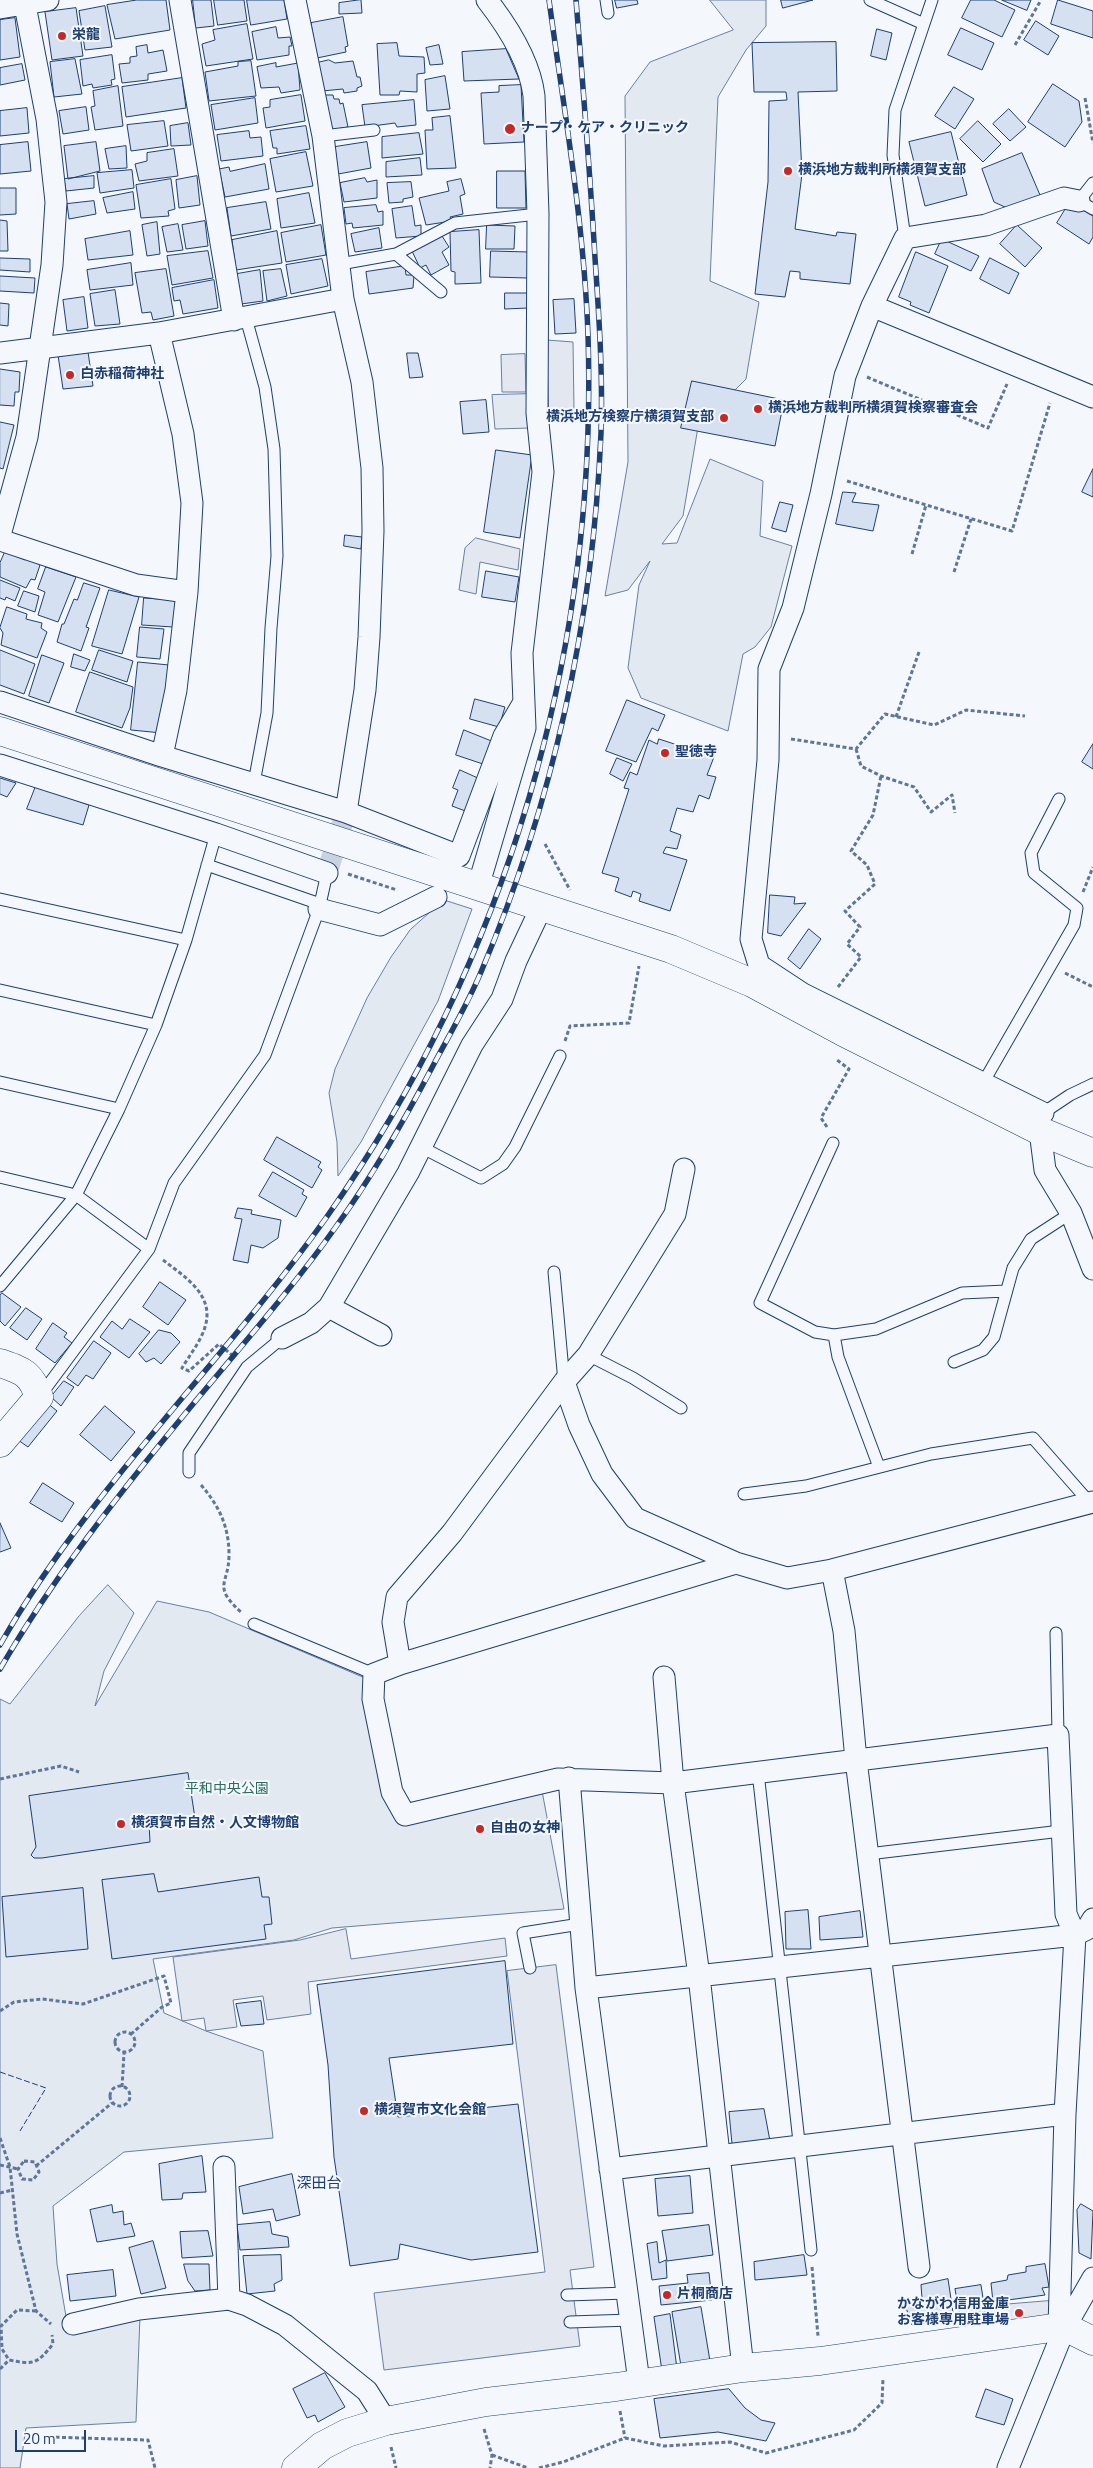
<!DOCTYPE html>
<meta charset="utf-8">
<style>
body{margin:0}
#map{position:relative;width:1093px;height:2468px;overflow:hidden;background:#f4f7fb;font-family:"Titillium Web",sans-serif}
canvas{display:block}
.scale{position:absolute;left:15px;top:2430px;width:71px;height:22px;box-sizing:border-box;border:2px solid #1d3f73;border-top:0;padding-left:6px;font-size:15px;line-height:18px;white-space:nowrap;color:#1d3f73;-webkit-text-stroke:4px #f4f7fb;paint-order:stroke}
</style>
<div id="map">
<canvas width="1093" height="2468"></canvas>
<div class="scale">20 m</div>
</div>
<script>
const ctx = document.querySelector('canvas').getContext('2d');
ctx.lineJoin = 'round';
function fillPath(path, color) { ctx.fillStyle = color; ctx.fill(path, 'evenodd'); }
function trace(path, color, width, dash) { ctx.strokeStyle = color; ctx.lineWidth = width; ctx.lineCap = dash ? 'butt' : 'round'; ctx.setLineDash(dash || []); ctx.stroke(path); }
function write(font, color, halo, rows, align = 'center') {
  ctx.font = font + ' "Titillium Web","Noto Sans JP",sans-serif'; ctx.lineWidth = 4; ctx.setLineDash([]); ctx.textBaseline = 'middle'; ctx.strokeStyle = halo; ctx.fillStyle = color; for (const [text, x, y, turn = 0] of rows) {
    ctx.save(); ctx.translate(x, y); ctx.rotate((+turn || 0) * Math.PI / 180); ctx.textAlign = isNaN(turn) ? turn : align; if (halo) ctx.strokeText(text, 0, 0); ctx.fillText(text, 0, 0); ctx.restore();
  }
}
const green = new Path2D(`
 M710 0H766V26L746 50 718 97 710 281 759 302 746 379 698 427 683 516 662 544 677 543 710 459 763 481 760 536 792 546 771 627 755 647 743 654 728 731 641 698 628 668 639 585 650 561 628 590 605 596 628 462 625 96 650 62 733 30Z
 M530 394V428L495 429 492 395Z
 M444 900 472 909 438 1001 361 1142 338 1176 337 1142 329 1093 335 1069 367 998 391 957 410 930Z
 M108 1585 134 1613 104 1671 95 1706 157 1601 209 1612 372 1681 405 1815 540 1780 564 1909 332 1928 294 1940 153 1959 164 2013 206 2031 263 2051 273 2138 124 2152 53 2206 57 2264 68 2328 140 2315 136 2422 26 2428 20 2468H0V1699L10 1704 79 1616Z`);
const parking = new Path2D(`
 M547 340 573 342 574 410 549 411Z
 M525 354 526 392H502L501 355Z
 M476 538 520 549 518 570 480 562 476 594 459 590 465 548Z
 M346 1929 351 1959 505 1938 507 1956 308 1982 311 2014 267 2020 263 1996 233 2000 237 2027 206 2031 204 2018 182 2021 173 1957 300 1940Z
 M556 1965 594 2267 570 2270 580 2346 384 2370 374 2293 545 2272 507 1971Z
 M1049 2301 1051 2320 990 2326 988 2306Z`);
const building = new Path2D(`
 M137 0H166L170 30 115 39 107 5Z
 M193 0H211L214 26 196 28Z
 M214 0H244L247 21 218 25Z
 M247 0H284L287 19 251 25Z
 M361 0 362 13 339 14V3Z
 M615 0H637L638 4 617 8Z
 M781 0H813L783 8Z
 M971 0H994L1015 10 1002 37 962 18Z
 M1002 0H1031L1027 10Z
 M1058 0 1093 11V38L1051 24Z
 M105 6 112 47 85 50 79 11Z
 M76 8 83 56 52 60 45 12Z
 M343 17 348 46 345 47 346 52 317 58 311 23Z
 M15 18 20 57 0 60V20Z
 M1036 21 1059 36 1048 55 1024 40Z
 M247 24 253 59 206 66 202 44 215 40 213 30Z
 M276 27 278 38 290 37 292 46H289V55L257 60 252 32Z
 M961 28 994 43 982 70 948 55Z
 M877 29 892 33 886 60 871 56Z
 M836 42 837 91 798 92 802 174 795 229 836 236 837 232 856 234 850 284 800 279V272L790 271 785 297 755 294 768 182 769 101 787 100 786 92H754L752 43Z
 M397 43 399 56 424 57 425 73 417 74V92L400 91 399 95H380L377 44Z
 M147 45 148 53 163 50 167 71 148 74V80L122 83 119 64 130 63V57L137 56 136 47Z
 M439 45 443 64 430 65 426 48Z
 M506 49 519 79 464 81 462 52Z
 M112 55 115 79 111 80 112 85 93 88 92 84 83 86 80 60Z
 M75 59 82 94 54 97 50 62Z
 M329 60 335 63 353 61 357 77H360L362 86 357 88V91L344 93 343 89 322 91 317 63Z
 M251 61 256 96 209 101 205 72 238 66V62Z
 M276 63V67L298 63 300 90 281 93 279 87 261 88 257 67Z
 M22 64 25 80 0 85V68Z
 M445 76 450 109 427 111 425 80Z
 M182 78 186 108 126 117 122 87Z
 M1053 84 1079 101 1082 122 1065 147 1028 122Z
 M521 85 524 142 484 144 481 93 499 92V86Z
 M118 86 123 126 95 130 91 107 95 106 93 91Z
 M954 87 974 99 955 129 935 116Z
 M301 95 305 121 266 128 263 108 270 107V100Z
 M323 95H333L334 99H339L340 104 343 103 348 127 331 130Z
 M255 98 258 123 215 130 211 105Z
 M414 100 416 125 397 127 395 123 365 127 362 105Z
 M86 107 89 130 63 134 59 111Z
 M27 108 29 133 0 136V111Z
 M1009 109 1026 127 1010 141 993 124Z
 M450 116 456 168 427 169 425 130H433L432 118Z
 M164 121 168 146 131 151 127 125Z
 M978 121 1001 144 983 162 960 139Z
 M188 123 191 145 171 146 170 126Z
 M306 126 310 149 277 154V148H273L270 131Z
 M249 131 250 138 261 137 263 156 221 161 217 135Z
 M951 132 967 195 925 206 909 142Z
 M419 133 423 154 382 158V137Z
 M28 142 31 171 0 174V145Z
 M96 142 100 171 68 179 64 146Z
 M367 142 371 168 338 174 335 147Z
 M126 146 127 168 109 169 105 149Z
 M174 149 178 176 139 181 135 164 147 161V153Z
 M306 152 313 186 276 192 270 159Z
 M1022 153 1040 195 1007 208 994 202 982 169Z
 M420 158 422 175 386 177V162Z
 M265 164 269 189 225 197 219 169 229 167 230 171Z
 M132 170 134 188 100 193 97 173Z
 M497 171H525L526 208H497Z
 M94 176V188L66 191 64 179Z
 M197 176 200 205 179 208 176 180Z
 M365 178 367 182 377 180V198L344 202 340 183Z
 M171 179 175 209 168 211 169 216 141 218 136 185Z
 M461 179 465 194 460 196 463 214 450 217 452 221 426 225 419 198 449 191 447 182Z
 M411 182 413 197 403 199V202L389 203 387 183Z
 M0 188H16V214L0 215Z
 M133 192 135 209 107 213 103 198Z
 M309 193 315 223 281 228 277 199Z
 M94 201 96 214 69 219 67 204Z
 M266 202 271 229 231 236 227 208Z
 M1070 202 1093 216V237L1089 244 1057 223Z
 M376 205 378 212 383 211V225L353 228 352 223 346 224 344 208Z
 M412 206 415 226 421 225V236L396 238 392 209Z
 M0 220 7 221 8 251H0Z
 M205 221 208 246 186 249 182 225Z
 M157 222 160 254 147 256 142 225Z
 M178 224 183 250 167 252 162 227Z
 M321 225 326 255 286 262 281 233Z
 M487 225 515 226 514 249H486Z
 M1017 225 1042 248 1025 267 1000 244Z
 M379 228 382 248 355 252 351 234Z
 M479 230 481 283 455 284V272L451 271 450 232Z
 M130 231 133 255 88 260 85 239Z
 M277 231 282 263 236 270 232 240Z
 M442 236 449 247 442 252 449 265 431 275 426 265 420 268 412 251Z
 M942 239 979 256 971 271 935 254Z
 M208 251 213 278 172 285 167 256Z
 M491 251 529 252 528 278 490 277Z
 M916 252 948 266 929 313 910 305 911 302 899 297Z
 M0 258 30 259V272L0 270Z
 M990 258 1019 273 1009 294 980 279Z
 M322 259 328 286 291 294 286 265Z
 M131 263 133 285 90 290 87 270Z
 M405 266 406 275H414L413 288 369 294 366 272Z
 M166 269 174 316 153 320 151 312 142 313 135 273Z
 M281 269 287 296 267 301 263 271Z
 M260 270 263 301 241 304 237 274Z
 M0 276 35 278 34 293 0 291Z
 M214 280 218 308 183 314 180 300 174 301 172 288Z
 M115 290 120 324 95 326 90 294Z
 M505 293H528V308L505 309Z
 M84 297 88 328 67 331 63 300Z
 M574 299 576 333 555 334 553 300Z
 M0 303 9 304 8 326 0 325Z
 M88 352 93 386 63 389 58 355Z
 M407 353H418L423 377 410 378Z
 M0 369 20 372 19 392H15L14 406 0 405Z
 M692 381 784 400 775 446 681 428Z
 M486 400 489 432 463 434 460 402Z
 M0 422 14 425 3 469 0 468Z
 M496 450 532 455 520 538 484 532Z
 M1093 469V497L1082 492Z
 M843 492 856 493 852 502 879 505 873 531 836 524Z
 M780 502 793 505 786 532 772 528Z
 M345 535 362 537 361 549 344 546Z
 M5 552 25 560 28 557 40 565 35 580 31 579 26 588 0 577V563Z
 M46 567 76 577 58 622 38 615 45 592 38 589Z
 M486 571 519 577 515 602 482 597Z
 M0 580 20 588 15 601 6 597 5 600 0 598Z
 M84 583 100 588 86 627 89 628 81 651 57 642 62 624H64L74 599 77 600Z
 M109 590 139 597 122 654 92 646Z
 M24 591 39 596 35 612 18 606Z
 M144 598 176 600 173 627 142 625Z
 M7 607 27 614 26 619 42 623 41 628 47 632 37 658 1 645 3 633 0 628Z
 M140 627 164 629 160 659 137 657Z
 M0 650 35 664 24 694 0 685Z
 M99 650 133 661 127 682 92 670Z
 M74 654 90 660 85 671 71 667Z
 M42 655 64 663 49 703 29 696Z
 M138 662 169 665 162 733 131 730Z
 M90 672 133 687 130 708 122 728 76 712Z
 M475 699 505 707 499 727 470 719Z
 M627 700 665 715 658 731 652 728 636 762 606 751Z
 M464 730 494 742 486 765 456 755Z
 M659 739 714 757 707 775 716 777 709 799 699 795 693 812 677 808 670 831 681 835 677 849 666 847 663 853 687 860 670 911 639 901 641 894 633 891 631 897 615 891 619 878 602 873 629 789 624 788 630 772 637 775 649 740 657 744Z
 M1093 744V769L1082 762Z
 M617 758 632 764 623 781 610 774Z
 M460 770 480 779 468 812 452 806 458 790 453 788Z
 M0 778 16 783 7 797 0 794Z
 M36 786 89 805 83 825 27 809Z
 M770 895 795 897 794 904 806 903 781 936 768 933Z
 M809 929 821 939 800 969 788 959Z
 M277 1137 321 1162 318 1167 322 1170 312 1188 264 1160Z
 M273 1172 304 1190 302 1194 307 1197 296 1217 259 1196Z
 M238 1208 252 1210 251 1214 281 1220 278 1238 263 1248 251 1245 248 1263 233 1260 242 1219 235 1218Z
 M160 1282 186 1300 168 1325 143 1307Z
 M2 1293 21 1307 5 1326 0 1321V1296Z
 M26 1308 42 1319 27 1340 10 1328Z
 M130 1319 150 1332 129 1358 100 1337 112 1321 122 1329Z
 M53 1323 67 1333 64 1337 72 1343 55 1363 36 1349Z
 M159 1330 171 1333 180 1342 161 1364 154 1358 146 1362 139 1354Z
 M94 1341 111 1353 93 1379 86 1375 78 1386 67 1378Z
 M64 1381 74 1387 61 1406 51 1397Z
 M46 1402 57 1411 28 1447 18 1440Z
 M105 1406 135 1432 111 1461 80 1435Z
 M43 1483 74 1503 62 1522 30 1503Z
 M0 1523 11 1548 0 1552Z
 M188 1773 195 1818 149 1823 150 1842 42 1858H34L31 1855 36 1847 29 1796Z
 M154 1874 158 1892 259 1877 262 1897H269L272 1924 264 1925 266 1939 112 1959 102 1880Z
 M83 1888 88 1949 6 1957 2 1897Z
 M808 1910 811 1949H786L785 1912Z
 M860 1911 863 1937 820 1940 819 1917Z
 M505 1961 513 2044 389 2058 398 2117 518 2104 538 2252 471 2260 400 2244 398 2259 350 2266 334 2157 328 2065 317 1985Z
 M261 2001 264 2024 241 2026 236 2004Z
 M764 2109 770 2141 732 2144 729 2112Z
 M202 2156 206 2192 183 2193 182 2199 162 2200 159 2164Z
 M292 2174 300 2215 276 2221 273 2209 243 2214 239 2187Z
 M690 2176 693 2213 658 2216 655 2179Z
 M1081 2204 1093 2211 1091 2259 1079 2253 1077 2210Z
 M112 2205 113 2213 123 2211 124 2225 131 2223 135 2236 97 2242 90 2210Z
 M270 2222 272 2234 288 2237 289 2247 240 2250 237 2225Z
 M709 2225 713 2255 667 2261 662 2231Z
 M208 2231 213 2256 182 2258 180 2232Z
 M153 2241 166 2288 141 2294 129 2248Z
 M657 2242 659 2263 666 2260 667 2278 652 2280 647 2244Z
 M281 2255 282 2280 274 2284 275 2291 247 2294 243 2256Z
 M804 2255 807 2275 755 2280 754 2262Z
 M184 2264H209L210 2290 195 2291 188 2281Z
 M1045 2264 1049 2287 1042 2288 1045 2295 993 2302 991 2283 1007 2280 1008 2275 1026 2272V2267Z
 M113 2270 116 2296 70 2301 67 2275Z
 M709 2273 712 2300 661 2305 659 2286 688 2283 687 2275Z
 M948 2279 954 2319 912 2325 904 2302 922 2298 921 2285Z
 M981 2285 987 2324 962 2328 955 2289Z
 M701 2307 710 2361 681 2366 672 2312Z
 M670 2314 677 2369 662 2371 654 2317Z
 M325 2373 345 2407 318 2422 315 2415 307 2418 293 2389Z
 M729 2389 745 2408 761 2420 775 2423 766 2441 718 2432 660 2438 654 2399Z
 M986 2389 1013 2399 1004 2425 976 2417Z`);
const streetTunnel = new Path2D(`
 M327 873 346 812`);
const path = new Path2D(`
 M1015 45 1041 0
 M1085 98 1093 143
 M867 377 988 428 1007 384
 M847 481 1012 531 1050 403
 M912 554 926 505
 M954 572 971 519
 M896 717 919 652
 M791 739 856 749 885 714 934 725 966 710 1025 716
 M856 749 861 766 881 776 914 787 931 812 952 795 955 813
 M545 844 570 890
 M348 874 397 890
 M1083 892 1093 867
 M1065 973 1093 987
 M838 987 861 957 847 944 860 927 845 911 875 884 867 865 851 851 873 815 881 776
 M565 1041 570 1026 629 1023 639 966
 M827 1127 821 1118 849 1069 837 1060
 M163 1260C185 1277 215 1295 205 1327 201 1341 189 1356 182 1368L189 1371 219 1344 233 1356
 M201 1485C219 1506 229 1526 229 1555 229 1585 211 1585 242 1613
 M0 1779 61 1766 79 1772
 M0 2011 14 2002 42 1999 83 2004 164 1976 171 2003 162 2007 130 2035
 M115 2042a10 10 0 1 1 20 0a10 10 0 1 1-20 0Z
 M110 2096a10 10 0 1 1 20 0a10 10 0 1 1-20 0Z
 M122 2087 124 2053
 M0 2138 10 2167 17 2234 36 2311 51 2324
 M24 2161 35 2162 39 2172 33 2180 22 2179 18 2169Z
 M0 2165 18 2169
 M36 2166 112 2103
 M0 2193 12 2190
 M812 2267 818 2336
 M36 2311 17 2310 1 2326 2 2349 9 2360C34 2365 37 2364 53 2344L52 2335
 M0 2369 9 2360
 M620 2411 625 2438
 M484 2429 492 2455 490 2468
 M49 2437 148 2440 155 2468
 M391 2447 396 2468
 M492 2455 528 2468
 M539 2468 563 2462 625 2438 664 2446 730 2442 766 2453 854 2430 882 2403 883 2378`);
const lane = new Path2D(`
 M606 0 608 13
 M870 0 924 24
 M323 136 374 130
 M1093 183 1079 201 1093 209
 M905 238 893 155 895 110 932 0
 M396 254 441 292
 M340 264 396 254 455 223 538 214
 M246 318 265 387 274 449 277 556 271 628 267 713 254 783
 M207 865 320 904
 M0 899 186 940
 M0 990 156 1025
 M0 1082 119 1109
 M983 1083 1074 925 1077 908 1034 873 1031 853 1059 799
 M1043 1117V1113L1070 1095 1093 1084
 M833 1143 760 1303 815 1332 834 1335 876 1329 962 1293 1006 1291
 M421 1147 481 1178 503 1164 515 1147 560 1056
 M0 1177 76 1195 149 1249
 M554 1272 564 1382
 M0 1286 76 1195 119 1109 156 1025 186 940 216 834
 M834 1335 838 1357 879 1467
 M588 1355 633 1378 681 1408
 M954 1362 983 1350 994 1337 1013 1268 1031 1239 1071 1213
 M40 1396 149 1249 174 1183 265 1055 319 909 327 873
 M189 1472V1453L247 1367 282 1338
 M744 1494 806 1486 931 1454 1033 1438 1090 1503
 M254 1624 374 1674
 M1056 1633 1058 1735
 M758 1772 811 2250
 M868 1854 1061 1831
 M530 1968 523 1933 580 1924
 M567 2295 627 2293
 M570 2322 631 2320`);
const street = new Path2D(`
 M180 0 234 320
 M295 0 323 136 343 299 362 382 372 468 373 531 369 637 365 690 346 812
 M0 8 48 0
 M872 306 1093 397
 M159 333 183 434 192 503 187 592 176 690 162 756
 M0 353 159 333 343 299
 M0 535 27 437 52 265 56 202 47 119 24 0
 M0 540 136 585 187 592
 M0 702 162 756 346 812 459 856 504 736 524 702
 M0 765 216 834 327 873
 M478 887 525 728 522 653 543 472 537 413 538 214 534 96C530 61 508 27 487 0
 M319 909 380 925 436 897
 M1043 1113 803 994 759 965 751 939 768 760 769 669 793 608 821 494 845 376 872 306 905 238 986 225 1064 198 1079 201
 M1040 1131 1045 1170 1071 1213 1093 1269
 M329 1307 381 1335
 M282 1338 311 1323 329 1307 408 1173 472 1045 502 999 516 961 541 908
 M564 1382 579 1425 602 1474 635 1518 736 1563 787 1578 832 1570 1093 1502
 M736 1563 400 1664 374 1674 373 1699 392 1792 405 1815 558 1779 673 1783 1058 1735 1066 1914 1075 1935 1065 2114 1059 2327
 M832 1570 844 1631 856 1760 919 2267
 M400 1664 393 1622 397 1597 452 1533 564 1382 588 1355 675 1214 684 1169
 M664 1677 673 1783 699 1976 743 2368
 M569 1778 586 1988 639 2382
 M586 1988 1075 1935 1087 1929 1093 1919
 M224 2167 229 2299
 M610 2169 1065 2114
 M73 2324 139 2309 229 2299 247 2305 285 2325 367 2391 386 2421
 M1008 2468 1065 2327 1093 2278`);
const secondary = new Path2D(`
 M0 731 671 949 752 983 843 1032 1040 1131 1093 1153
 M0 1363C23 1371 31 1373 39 1397L0 1443
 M296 2468 322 2446 347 2433 386 2421 486 2402 616 2387 743 2368 820 2361 1059 2327H1065L1093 2341`);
const rail = new Path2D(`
 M0 1645C89 1489 222 1364 326 1218 508 960 598 650 588 335 584 222 564 111 549 0
 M0 1669C53 1578 117 1496 184 1415 235 1353 289 1293 335 1228 373 1176 405 1119 435 1062 451 1032 468 1003 481 972 554 801 593 619 601 433 603 375 599 316 595 258 590 172 583 86 576 0`);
const fence = new Path2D(`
 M0 2072 46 2088 20 2131`);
const markers = [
 [62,36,5,"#c62828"],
 [510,129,6,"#c62828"],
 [788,171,5,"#c62828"],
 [70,375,5,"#c62828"],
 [758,409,5,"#c62828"],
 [724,418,5,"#c62828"],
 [665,753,5,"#c62828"],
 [121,1824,5,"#c62828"],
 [480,1829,5,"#c62828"],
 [364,2111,5,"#c62828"],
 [667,2295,5,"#c62828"],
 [1019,2313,5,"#c62828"]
];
const poiNames = [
 ["栄龍",72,36],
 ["ナープ・ケア・クリニック",521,129],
 ["横浜地方裁判所横須賀支部",798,171],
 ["白赤稲荷神社",80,375],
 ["横浜地方裁判所横須賀検察審査会",768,409],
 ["横浜地方検察庁横須賀支部",714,418,"right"],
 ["聖徳寺",675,753],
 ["横須賀市自然・人文博物館",131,1824],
 ["自由の女神",490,1829],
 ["横須賀市文化会館",374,2111],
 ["片桐商店",677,2295],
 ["かながわ信用金庫",1009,2305,"right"],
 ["お客様専用駐車場",1009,2321,"right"]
];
const parkNames = [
 ["平和中央公園",227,1790]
];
const neighbourhoodNames = [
 ["深田台",319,2184]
];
fillPath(green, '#e3e9f0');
trace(green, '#687fa3', 1);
fillPath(parking, '#e3e8f0');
trace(parking, '#687fa3', 1);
fillPath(building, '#d5e0f0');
trace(building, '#1d3f73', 1);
trace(streetTunnel, '#c9d2e0', 21, [21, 11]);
trace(lane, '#1d3f73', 13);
trace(street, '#1d3f73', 23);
trace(secondary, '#1d3f73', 29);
trace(path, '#5e769c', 3, [4, 2.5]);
trace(lane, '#f4f7fb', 11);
trace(street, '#f4f7fb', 21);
trace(secondary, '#f4f7fb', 28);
trace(rail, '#1d3f73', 5.5);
trace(rail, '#f4f7fb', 4, [11]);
trace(fence, '#1d3f73', 1, [6, 2.5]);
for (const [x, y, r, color] of markers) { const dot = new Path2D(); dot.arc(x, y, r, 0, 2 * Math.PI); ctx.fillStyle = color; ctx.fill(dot); trace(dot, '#f4f7fb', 2); }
write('bold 14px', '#1d3f73', '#f4f7fb', poiNames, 'left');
write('14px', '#2c6c60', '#f4f7fb', parkNames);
write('15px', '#1d3f73', '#f4f7fb', neighbourhoodNames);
</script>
